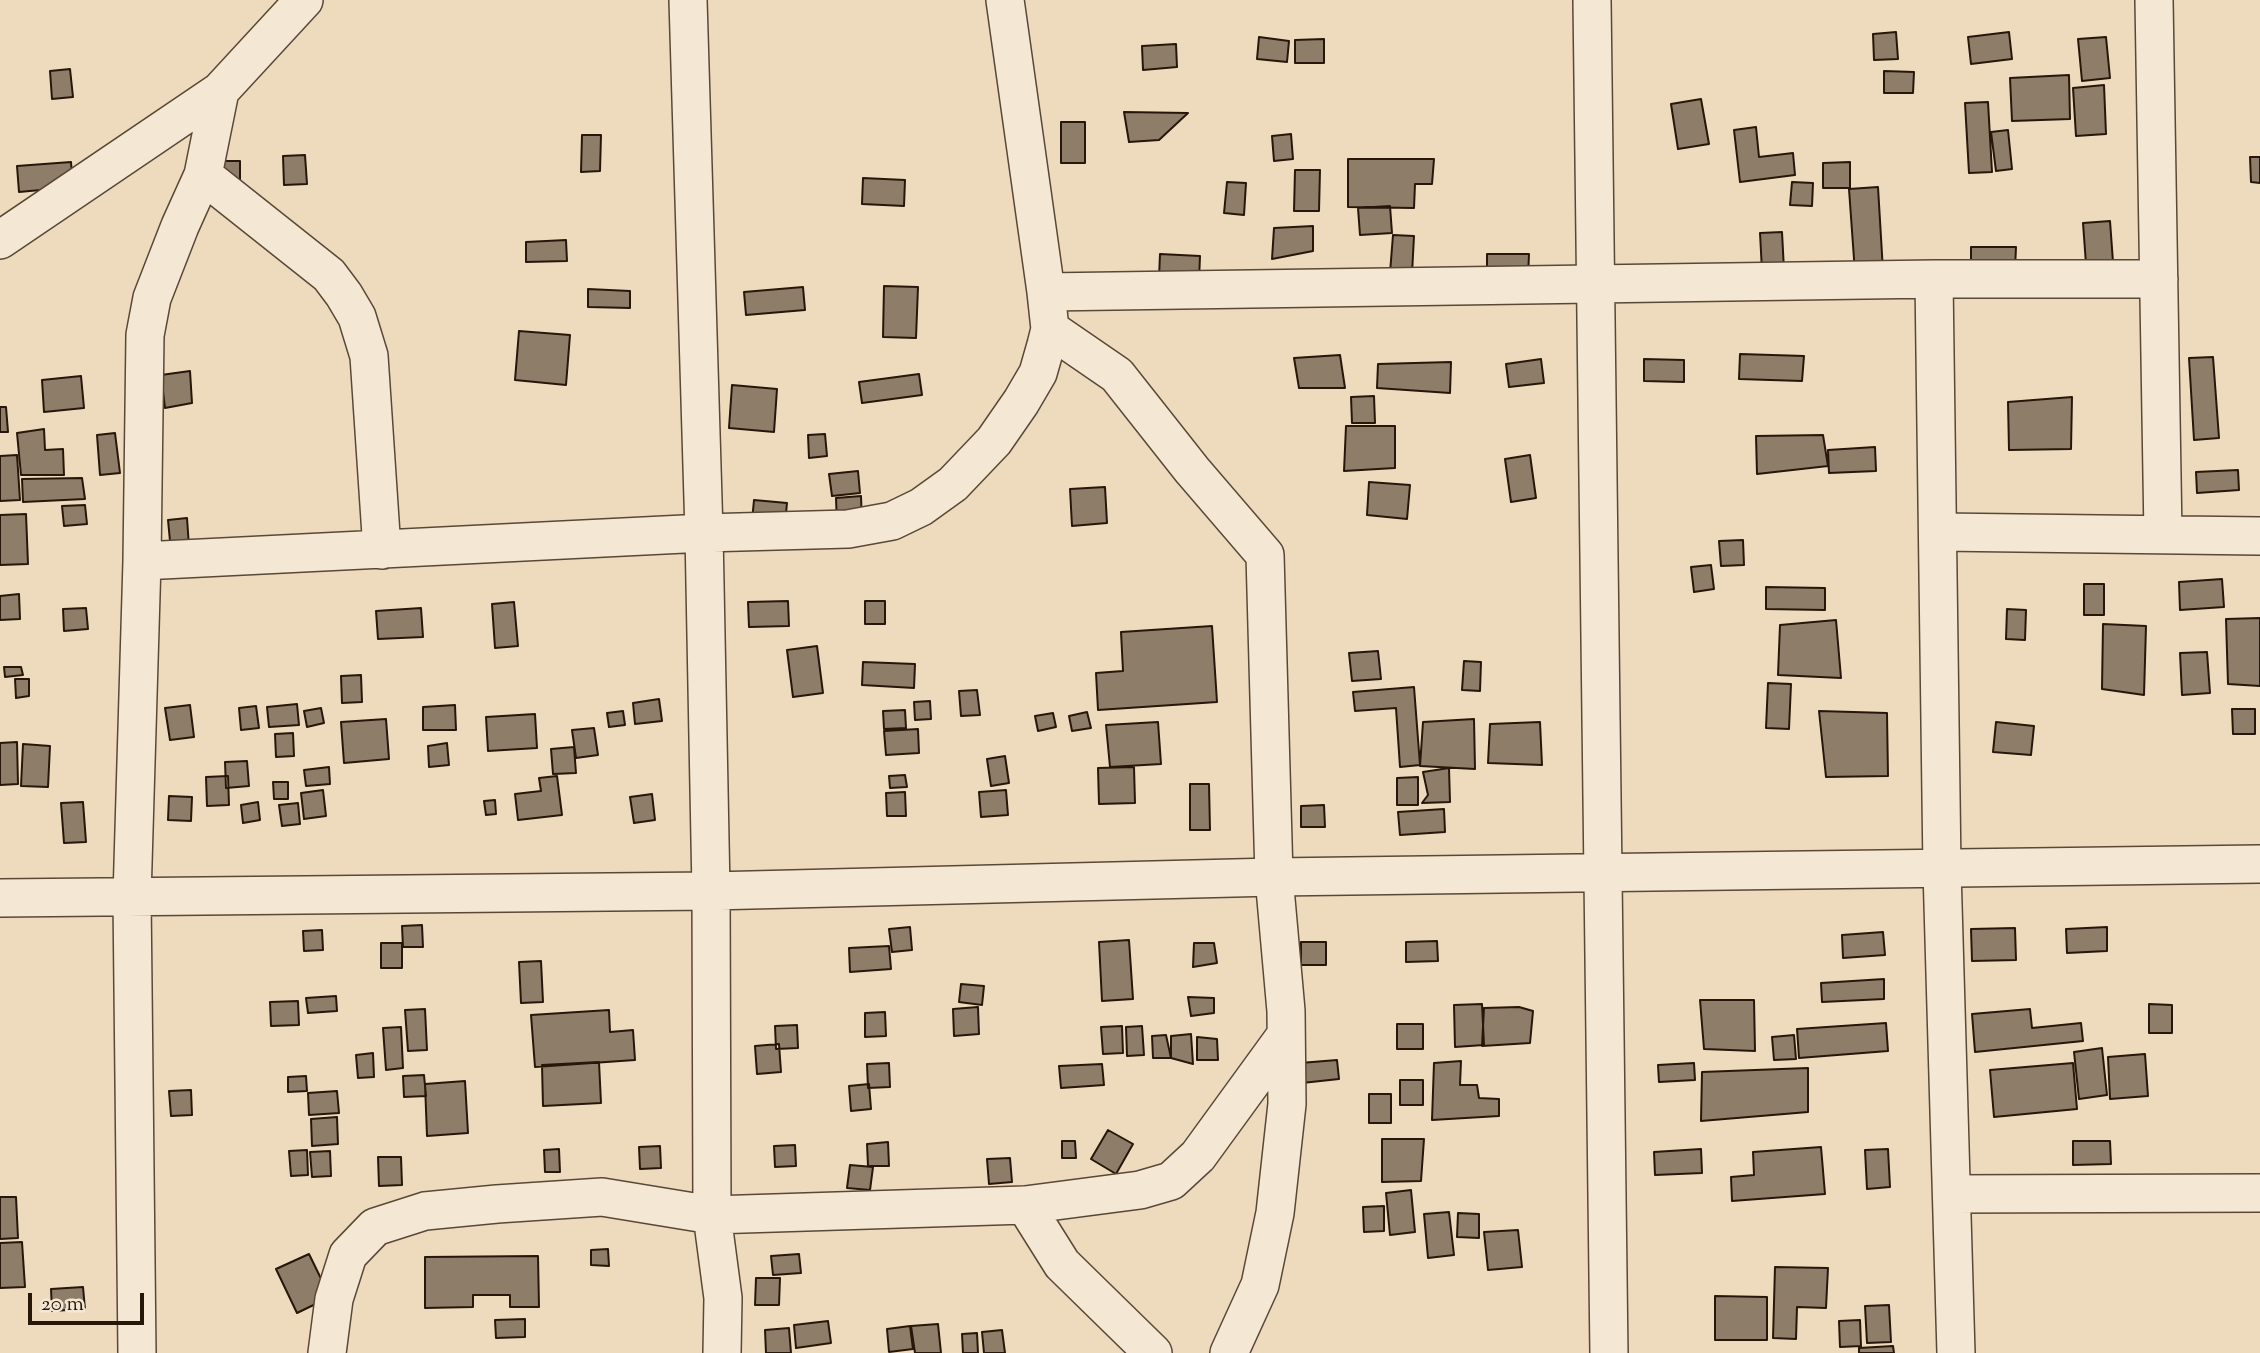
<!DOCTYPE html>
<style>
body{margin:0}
#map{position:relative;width:2260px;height:1353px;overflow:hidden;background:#eedbbe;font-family:"Sorts Mill Goudy",serif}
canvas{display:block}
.scale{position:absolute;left:28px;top:1293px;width:116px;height:32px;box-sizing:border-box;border:4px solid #27170a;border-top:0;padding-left:9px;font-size:21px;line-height:24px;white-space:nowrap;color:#27170a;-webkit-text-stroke:5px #f4e8d5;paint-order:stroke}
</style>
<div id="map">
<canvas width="2260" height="1353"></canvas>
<div class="scale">20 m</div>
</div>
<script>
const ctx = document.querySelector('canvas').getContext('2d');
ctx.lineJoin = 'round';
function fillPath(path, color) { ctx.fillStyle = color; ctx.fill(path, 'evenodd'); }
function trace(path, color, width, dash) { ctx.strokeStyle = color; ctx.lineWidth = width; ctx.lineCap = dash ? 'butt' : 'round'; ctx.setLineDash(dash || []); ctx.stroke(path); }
const building = new Path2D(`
 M1896 32 1898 59 1874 60 1873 34Z
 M2009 32 2012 59 1971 64 1968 37Z
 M1259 37 1289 41 1287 62 1257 59Z
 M2106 37 2110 78 2082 81 2078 39Z
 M1324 39V63H1295V40Z
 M1176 44 1177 67 1143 70 1142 46Z
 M70 69 73 97 52 99 50 71Z
 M1884 71 1914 72 1913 93H1884Z
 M2069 75 2070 119 2012 121 2010 78Z
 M2104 85 2106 134 2076 136 2073 88Z
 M1701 99 1709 144 1678 149 1671 104Z
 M1988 102 1992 172 1969 173 1965 103Z
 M1124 112 1188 113 1159 140 1129 142Z
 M1061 122H1085V163H1061Z
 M1756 127 1759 157 1793 153 1795 175 1740 182 1734 130Z
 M2008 130 2012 169 1996 171 1991 132Z
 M1291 134 1293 159 1274 161 1272 136Z
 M582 135H601L600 171 581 172Z
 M305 155 307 184 284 185 283 156Z
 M2250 157H2260V183L2251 182Z
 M1348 159H1434L1432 184H1415L1414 208 1348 207Z
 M191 161H240V185Z
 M71 162 73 187 19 192 17 166Z
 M1850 162V188H1823V163Z
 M1295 170H1320L1319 211H1294Z
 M863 178 905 180 904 206 862 204Z
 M1227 182 1246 183 1244 215 1224 213Z
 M1792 182 1813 183 1812 206 1790 205Z
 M1878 187 1883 271 1855 273 1849 189Z
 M1390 206 1392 233 1360 235 1358 208Z
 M2110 221 2113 262 2086 264 2083 223Z
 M1313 226V251L1272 259 1274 228Z
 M1782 232 1784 270 1762 271 1760 233Z
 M1393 235 1414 236 1412 274 1390 273Z
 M566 240 567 261 526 262V242Z
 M1971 247H2016L2015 269 1971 268Z
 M1160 254 1200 256 1199 281 1159 278Z
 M1487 254H1529L1528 278H1487Z
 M884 286 918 287 916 338 883 337Z
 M803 287 805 310 746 315 744 292Z
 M588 289 630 291V308L588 307Z
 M519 331 570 335 566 385 515 380Z
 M1740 354 1804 356 1802 381 1739 379Z
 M1340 355 1345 388H1299L1294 358Z
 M2213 357 2219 438 2194 440 2189 358Z
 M1541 359 1544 383 1509 387 1506 364Z
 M1644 359 1684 360V382L1644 381Z
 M1451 362 1450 393 1377 388 1378 364Z
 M190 371 192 403 165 408 161 375Z
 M919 374 922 395 862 403 859 382Z
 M81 376 84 408 44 412 42 380Z
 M732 385 777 389 774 432 729 428Z
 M1374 396 1375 423H1352L1351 397Z
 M2072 397 2071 449 2009 450 2008 402Z
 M0 407H6L8 432H0Z
 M1346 426H1395V468L1344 471Z
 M44 429 45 450 63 449 64 475H21L17 433Z
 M115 433 120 473 100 475 97 435Z
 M825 434 827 456 809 458 808 435Z
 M1823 435 1828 466 1757 474 1756 436Z
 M1875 447 1876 471 1829 473 1828 450Z
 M17 455 20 500 0 501V456Z
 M1530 455 1536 498 1511 502 1505 459Z
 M2238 470 2239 490 2197 493 2196 472Z
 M858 471 860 493 832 496 829 474Z
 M82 478 85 499 23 502 22 479Z
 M1369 482 1410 485 1407 519 1367 515Z
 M1105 487 1107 523 1072 526 1070 489Z
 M861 496 862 523 837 525 836 498Z
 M754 500 787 503 785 524 752 521Z
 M85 505 87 524 64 526 62 506Z
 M26 514 28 564 0 565V515Z
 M187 518 190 561 172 562 168 520Z
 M1743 540 1744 565 1721 566 1719 541Z
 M1711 565 1714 589 1694 592 1691 567Z
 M2222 579 2224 607 2180 610 2179 582Z
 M2084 584H2104V615H2084Z
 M1766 587 1825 588V610L1766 609Z
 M19 594 20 619 0 620V596Z
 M788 601 789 626 749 627 748 602Z
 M865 601H885V624H865Z
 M514 602 518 646 495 648 492 604Z
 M86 608 88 629 64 631 63 609Z
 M421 608 423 637 378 639 376 611Z
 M2007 609 2026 610 2025 640 2006 639Z
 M2260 618V686L2228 684 2226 619Z
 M1836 620 1841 678 1778 675 1780 625Z
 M2103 624 2146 626 2144 695 2102 689Z
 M1212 626 1217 702 1098 710 1096 673 1123 671 1121 632Z
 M817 646 823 693 793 697 787 650Z
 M1378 651 1381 679 1352 681 1349 653Z
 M2207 652 2210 693 2182 695 2180 653Z
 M1464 661 1481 662 1480 691 1462 690Z
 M863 662 915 664 914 688 862 685Z
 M4 667H21L23 675 5 677Z
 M361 675 362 702 342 703 341 676Z
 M15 679H29V696L16 698Z
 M1768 683 1791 684 1789 729 1766 728Z
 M1414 687 1420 765 1400 767 1396 708 1355 711 1353 692Z
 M977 690 980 715 961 716 959 691Z
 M659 699 662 721 635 724 633 703Z
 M930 701 931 719 915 720 914 702Z
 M297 704 299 725 269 727 267 707Z
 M190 705 194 737 170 740 165 708Z
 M455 705 456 730H423V707Z
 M256 706 259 728 241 730 239 708Z
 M321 708 324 723 307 727 304 711Z
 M2232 709H2255V734H2233Z
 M905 710 906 728 884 729 883 711Z
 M623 711 625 725 609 727 607 713Z
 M1819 711 1887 713 1888 776 1826 777Z
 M1087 712 1091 728 1072 731 1069 716Z
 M1053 713 1056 727 1038 731 1035 716Z
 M535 714 537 748 488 751 486 717Z
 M386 719 389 759 344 763 341 722Z
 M1474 719 1475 769 1420 766 1423 722Z
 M1158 722 1161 764 1110 767 1106 725Z
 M1540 722 1542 765 1488 763 1490 724Z
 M1996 722 2034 726 2031 755 1993 752Z
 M594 728 598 755 576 758 572 730Z
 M918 729 919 753 886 755 884 731Z
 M293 733 294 756 276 757 275 734Z
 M17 742 18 784 0 785V743Z
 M447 743 449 765 429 767 428 746Z
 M23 744 50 746 48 787 21 786Z
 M574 747 576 773 553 774 551 749Z
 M1005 756 1009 783 991 786 987 759Z
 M247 761 249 786 226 788 225 762Z
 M329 767 330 784 306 786 304 770Z
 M1134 767 1135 803 1099 804 1098 768Z
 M1449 768 1450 802 1422 803 1428 795 1423 772Z
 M905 775 907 787 890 788 889 776Z
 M228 776 229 805 207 806 206 777Z
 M557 776 562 815 518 820 515 794 541 791 539 778Z
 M1418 777V805H1397V778Z
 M273 782H288V799H274Z
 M1190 784H1209L1210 830H1190Z
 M323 790 326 816 304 819 301 793Z
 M1006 790 1008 815 981 817 979 792Z
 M905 792 906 816H887L886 793Z
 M652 794 655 820 634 823 630 797Z
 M169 796 192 797 191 821 168 820Z
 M495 800 496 814 486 815 484 801Z
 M83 802 86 842 64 843 61 803Z
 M258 802 260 820 243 823 241 805Z
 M298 803 300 824 282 826 279 805Z
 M1324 805 1325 827H1301V806Z
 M1444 809 1445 832 1400 835 1398 812Z
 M422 925 423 947H403L402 926Z
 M910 927 912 950 892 952 889 929Z
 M2107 927V951L2067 953 2066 929Z
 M2015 928 2016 960 1972 961 1971 929Z
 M322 930 323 950 304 951 303 931Z
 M1883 932 1885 955 1843 958 1842 935Z
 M1129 940 1133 999 1102 1001 1099 942Z
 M1437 941 1438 961 1406 962V942Z
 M1301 942H1326V965H1301Z
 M381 943H402V968H381Z
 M1194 943H1214L1217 963 1193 967Z
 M889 946 891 969 850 972 849 948Z
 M541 961 543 1002 521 1003 519 962Z
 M1884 979V999L1822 1002 1821 983Z
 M961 984 984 986 982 1005 959 1002Z
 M336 996 337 1011 308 1013 306 998Z
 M1188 997 1214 998V1013L1191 1016Z
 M1700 1000H1754L1755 1051 1704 1049Z
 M298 1001 299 1025 271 1026 270 1002Z
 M1482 1004 1484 1045 1455 1047 1454 1005Z
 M2149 1004 2172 1005V1033H2149Z
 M978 1007 979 1034 954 1036 953 1009Z
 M1519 1007 1533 1011 1530 1043 1482 1046 1484 1008Z
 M425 1009 427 1050 408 1051 405 1010Z
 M2030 1009 2032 1028 2081 1023 2083 1041 1975 1052 1972 1014Z
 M609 1010 610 1032 633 1030 635 1060 535 1067 531 1015Z
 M885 1012 886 1036 865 1037V1013Z
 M1886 1023 1888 1051 1799 1058 1797 1029Z
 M1397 1024H1423V1049H1397Z
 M797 1025 798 1048 776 1049 775 1026Z
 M1122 1026 1123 1053 1103 1054 1101 1027Z
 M1142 1026 1144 1055 1127 1056 1126 1027Z
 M401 1027 403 1068 386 1070 383 1028Z
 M1191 1034 1193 1064 1171 1058V1036Z
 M1166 1035 1171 1058H1153L1152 1036Z
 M1794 1035 1796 1059 1774 1060 1772 1037Z
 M1197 1037 1217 1039 1218 1060H1197Z
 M779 1044 781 1072 757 1074 755 1046Z
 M2102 1048 2107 1095 2079 1099 2074 1052Z
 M373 1053 374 1077 358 1078 356 1055Z
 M2145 1054 2148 1096 2110 1099 2108 1057Z
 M1337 1060 1339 1079 1302 1083 1300 1063Z
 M1461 1061 1460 1085H1477L1479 1098 1499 1099V1116L1432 1120 1434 1063Z
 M599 1062 601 1103 543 1106 542 1065Z
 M889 1063 890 1087 868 1088 867 1064Z
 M1694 1063 1695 1080 1659 1082 1658 1065Z
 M2073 1063 2077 1109 1994 1117 1990 1070Z
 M1102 1064 1104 1085 1061 1088 1059 1066Z
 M1808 1068V1112L1701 1121 1702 1072Z
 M424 1075 426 1096 404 1097 403 1076Z
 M306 1076 307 1091 288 1092V1077Z
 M1400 1080H1423V1105H1400Z
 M465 1081 468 1133 427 1136 425 1084Z
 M869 1084 871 1109 851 1111 849 1086Z
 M191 1090 192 1115 171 1116 169 1091Z
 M337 1091 339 1113 309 1115 308 1093Z
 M1369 1094H1391V1123H1369Z
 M337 1117 338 1144 312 1146 311 1119Z
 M1108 1130 1133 1144 1116 1174 1091 1159Z
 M1382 1139H1424L1421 1181 1382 1182Z
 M1062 1141H1075L1076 1158H1062Z
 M2073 1141H2110L2111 1164 2073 1165Z
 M888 1142 889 1166H868L867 1144Z
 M795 1145 796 1166 775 1167 774 1146Z
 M660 1146 661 1168 640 1169 639 1147Z
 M1821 1147 1825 1194 1732 1201 1731 1177 1754 1175 1753 1152Z
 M559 1149 560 1172H545L544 1150Z
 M1701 1149 1702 1173 1655 1175 1654 1152Z
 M1888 1149 1890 1187 1867 1189 1865 1150Z
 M307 1150 308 1175 291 1176 289 1151Z
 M330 1151 331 1176 312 1177 310 1152Z
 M378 1157H401L402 1185 379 1186Z
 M1010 1158 1012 1182 989 1184 987 1159Z
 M850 1165 873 1167 870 1190 847 1188Z
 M1411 1190 1415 1232 1390 1235 1386 1193Z
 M0 1197H16L18 1238 0 1239Z
 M1384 1206V1231L1364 1232 1363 1207Z
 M1449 1212 1454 1255 1428 1258 1424 1214Z
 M1458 1213 1479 1214V1238L1457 1237Z
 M1518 1230 1522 1267 1488 1270 1484 1232Z
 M22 1242 25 1287 0 1288V1243Z
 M608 1249 609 1266 591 1265V1250Z
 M309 1254 330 1297 297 1313 276 1269Z
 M799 1254 801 1273 773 1275 771 1256Z
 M538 1256 539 1307H510V1295H473V1307L425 1308V1257Z
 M1775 1267 1828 1268 1826 1308 1797 1307 1796 1339 1773 1338Z
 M756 1278H780L779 1305H755Z
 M83 1287 85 1309 52 1311 51 1289Z
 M1715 1296 1767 1297V1340H1715Z
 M1889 1305 1891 1342 1867 1343 1865 1306Z
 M525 1319V1337L496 1338 495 1320Z
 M1860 1320 1861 1346 1840 1347 1839 1321Z
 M828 1321 831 1343 796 1348 794 1325Z
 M938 1324 941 1353H915L911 1326Z
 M910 1326 913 1349 889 1352 887 1329Z
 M789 1328 791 1353H766L765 1330Z
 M1002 1330 1005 1353H984L982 1332Z
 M977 1333 978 1353H963L962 1334Z
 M1893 1346 1894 1353H1859V1348Z`);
const street = new Path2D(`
 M688 0 704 533 711 891 712 1215 723 1298 722 1353
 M1592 0 1609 1353
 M2154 0 2163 535
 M203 175 329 275 344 295 357 317 369 356 382 550
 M0 240 220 91 304 0
 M1934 279 1942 870 1956 1353
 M1046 292 1934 279H2159
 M1050 329 1117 375 1192 470 1265 555 1274 877 1286 1011 1287 1104 1275 1213 1260 1285 1229 1353
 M1939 532 2260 536
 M142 561 704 533 848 529 892 521 921 507 953 484 994 441 1021 402 1038 373 1046 345 1050 329 1046 292 1005 0
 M0 898 711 891 1274 877 2260 864
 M1952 1194 2260 1193
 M1025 1205 1062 1264 1153 1353
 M137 1353 132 897 142 561 145 335 152 298 180 226 203 175 220 91
 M327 1353 334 1299 348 1255 375 1227 425 1211 497 1204 602 1197 712 1215 1025 1205 1140 1190 1171 1181 1198 1156 1286 1035`);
fillPath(building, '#8e7d68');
trace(building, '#27170a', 2);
trace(street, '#594837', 40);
trace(street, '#f4e8d5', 37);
</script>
